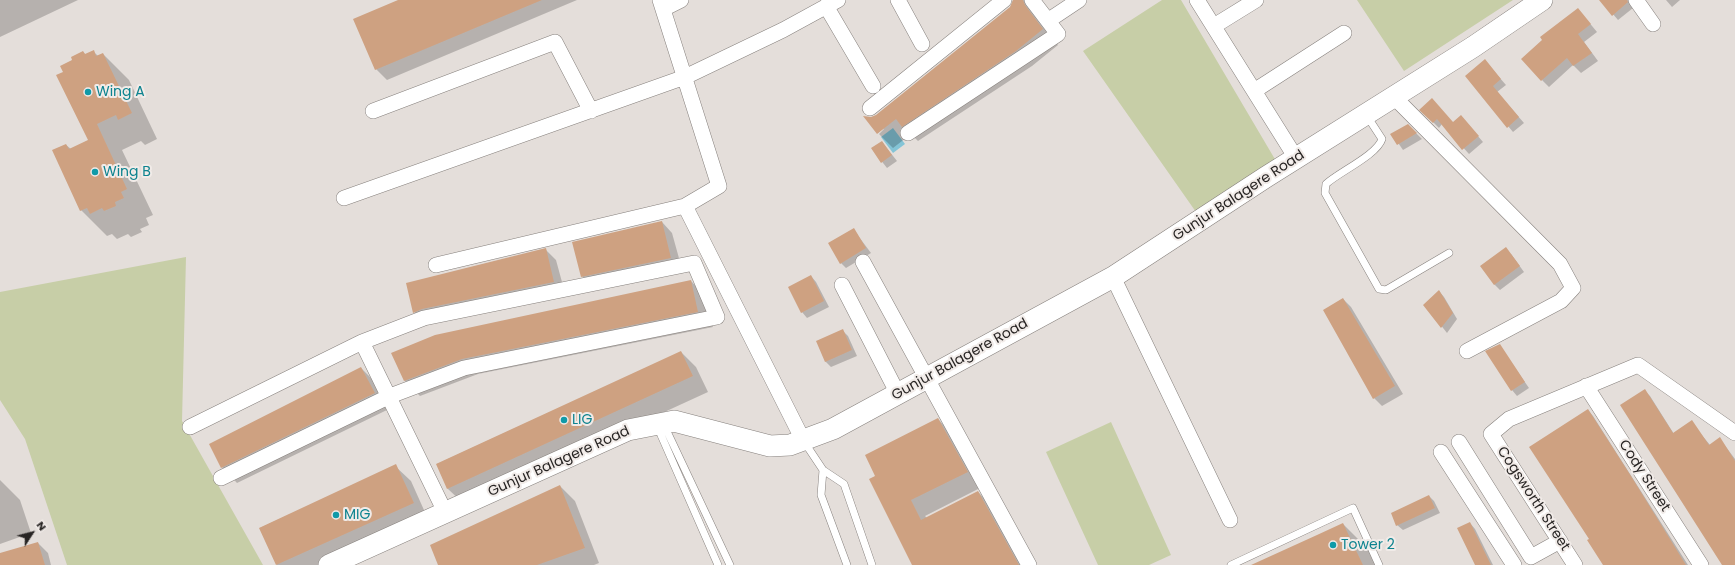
<!DOCTYPE html>
<style>
body{margin:0}
#map{position:relative;width:1735px;height:565px;overflow:hidden;background:#e4deda;font-family:Poppins,sans-serif}
canvas{display:block}
.north{position:absolute;left:12px;top:513px;width:40px;height:40px;-webkit-text-stroke:3px #f1ebe8;paint-order:stroke;rotate:54deg;font-size:11px;font-weight:700;line-height:16px;text-align:center;color:#272423}
.north::after{content:'';display:block;margin:auto;width:14px;height:18px;background:#272423;clip-path:polygon(50% 0,100% 100%,50% 72%,0 100%)}
</style>
<div id="map">
<canvas width="1735" height="565"></canvas>
<div class="north">N</div>
</div>
<script>
const ctx = document.querySelector('canvas').getContext('2d');
ctx.lineJoin = 'round';
function fillPath(path, color) { ctx.fillStyle = color; ctx.fill(path, 'evenodd'); }
function trace(path, color, width, dash) { ctx.strokeStyle = color; ctx.lineWidth = width; ctx.lineCap = dash ? 'butt' : 'round'; ctx.setLineDash(dash || []); ctx.stroke(path); }
function write(font, color, halo, rows, align = 'center') {
  ctx.font = font + ' Poppins,sans-serif'; ctx.lineWidth = 4; ctx.setLineDash([]); ctx.textBaseline = 'middle'; ctx.strokeStyle = halo; ctx.fillStyle = color; for (const [text, x, y, turn = 0] of rows) {
    ctx.save(); ctx.translate(x, y); ctx.rotate((+turn || 0) * Math.PI / 180); ctx.textAlign = isNaN(turn) ? turn : align; if (halo) ctx.strokeText(text, 0, 0); ctx.fillText(text, 0, 0); ctx.restore();
  }
}
const green = new Path2D(`
 M1162 0H1181L1276 161 1196 212 1083 51Z
 M1357 0H1513L1404 71Z
 M186 257 182 421 263 565H67L25 439 0 400V292Z
 M1111 422 1171 555 1149 565H1098L1046 452Z`);
const water = new Path2D(`
 M893 128 905 144 893 153 881 137Z`);
const shadow = new Path2D(`
 M0 0H78L0 37Z
 M402 0H577L387 80 376 69Z
 M1013 0H1026L1058 45 1032 66 918 141 911 134 893 148 879 134 884 129 883 128 878 133 866 117 871 118 876 116 1010 8Z
 M1601 0H1628L1633 8 1618 20Z
 M1666 0H1680L1672 7Z
 M1578 9 1597 32 1584 42 1598 61 1581 73 1573 65 1549 87 1542 80Z
 M93 51 98 56 103 54 129 80 157 139 145 145 141 141 122 150 153 215 146 218 149 225 140 229 142 232 131 237 128 234 117 239 112 234 107 236 81 210 66 145 71 149 89 140 65 72 74 60 83 52 86 55Z
 M1485 61 1506 85 1497 92 1524 123 1513 132 1466 76Z
 M1421 110 1454 123 1466 122 1483 142 1469 154 1442 124 1439 128Z
 M1408 125 1422 139 1403 150 1392 134Z
 M882 142 897 161 887 168 872 149Z
 M662 222 672 233 682 269 592 287 582 276Z
 M853 229 871 253 846 268 841 263Z
 M545 249 556 260 565 293 425 323 414 312Z
 M1511 254 1524 272 1500 290 1494 284Z
 M811 276 816 282 829 307 807 318 802 312Z
 M691 281 706 297 713 327 478 374 420 396 405 381 392 353Z
 M1439 291 1444 297 1457 319 1447 333 1425 305Z
 M1343 299 1351 307 1403 394 1382 406 1374 398Z
 M843 331 848 336 857 356 831 367 825 361Z
 M1499 345 1529 388 1517 396 1512 390Z
 M681 352 696 367 708 392 464 504 448 489 437 464Z
 M361 368 377 384 389 409 237 483 222 467Z
 M1644 390 1650 396 1674 434 1691 422 1710 445 1720 439 1735 459V565H1723Z
 M1588 410 1593 416 1688 565H1604L1590 539Z
 M938 419 953 435 982 487 925 516 927 518 978 492 994 508 1025 565H913L877 477Z
 M395 466 411 481 428 519 328 565H277L260 528Z
 M0 480 20 500 31 533 0 544Z
 M560 486 575 501 599 563 594 565H439Z
 M1429 496 1434 501 1440 513 1403 530 1397 525Z
 M1470 523 1475 529 1493 565H1476Z
 M1343 524 1369 550 1376 565H1253Z
 M38 543 48 553 51 565H0V554Z`);
const building = new Path2D(`
 M398 0H542L375 70 353 19Z
 M1013 0H1023L1025 5 1043 29 1016 51 902 127 896 119 877 134 863 116 871 117 876 115 1010 7Z
 M1599 0H1627L1628 2 1612 16Z
 M1578 8 1591 24 1578 34 1592 53 1573 66 1567 58 1541 81 1521 59 1542 40 1540 37Z
 M94 50 96 56 103 53 132 113 118 120 116 115 97 124 127 189 121 192 124 198 115 202 116 206 104 211 102 208 90 214 87 208 80 211 52 150 66 144 69 149 88 140 56 75 63 72 60 66 72 60 71 57 83 51 85 54Z
 M1485 59 1501 79 1493 86 1519 117 1507 128 1465 76Z
 M1432 98 1453 122 1461 115 1479 136 1462 150 1437 119 1433 123 1419 110Z
 M1408 124 1417 133 1397 145 1390 134Z
 M882 141 892 155 881 163 871 148Z
 M662 221 671 258 581 277 572 242Z
 M854 228 866 248 840 264 828 243Z
 M1506 247 1520 266 1494 285 1480 266Z
 M546 248 554 282 422 309 413 313 406 283Z
 M811 275 824 301 801 313 788 287Z
 M691 280 698 312 462 359 404 381 391 353 435 335Z
 M1439 290 1453 313 1441 328 1423 305Z
 M1343 298 1395 386 1373 399 1323 310Z
 M843 329 852 350 825 362 816 341Z
 M1500 344 1525 382 1511 391 1485 351Z
 M681 351 693 376 447 489 436 464Z
 M361 367 375 393 221 468 209 444Z
 M1645 389 1673 433 1692 420 1709 445 1720 437 1735 461V565H1722L1620 405Z
 M1588 409 1631 476 1686 565H1603L1587 540 1589 539 1529 447Z
 M938 418 968 472 911 500 921 520 978 491 1019 565H912L869 479 875 476 865 455Z
 M396 464 414 503 276 565 259 528Z
 M560 485 585 548 537 565H438L430 545Z
 M1429 495 1435 508 1396 526 1391 513Z
 M1470 522 1491 565H1475L1457 528Z
 M1343 523 1363 565H1251L1317 535Z
 M38 542 45 565H0V553Z`);
const lane = new Path2D(`
 M1367 116 1382 139C1377 155 1339 172 1326 184L1325 193 1379 289 1386 290 1449 253
 M664 425 730 565
 M657 426 718 565
 M805 443 823 470 844 484 872 565
 M823 470 821 495 847 565
 M1231 565 1353 508 1379 565`);
const street = new Path2D(`
 M898 0 922 44
 M1197 0 1296 158
 M1636 0 1653 24
 M826 6 873 86
 M663 9 681 0
 M1049 20 1079 0
 M1214 26 1256 0
 M1254 91 1344 33
 M1394 97 1560 264 1573 288 1561 301 1467 351
 M870 108 1004 0
 M373 111 555 42 591 111
 M908 133 1058 34 1032 0
 M344 198 685 77 783 30 838 0
 M685 206 803 440
 M863 262 1029 565
 M436 265 685 206 719 186 660 0
 M1113 277 1230 520
 M842 285 898 394
 M362 342 445 512
 M1586 386 1701 565
 M190 427 362 342 424 318 694 263 717 317 464 368 390 396 221 478
 M1459 442 1531 557 1560 541
 M1441 452 1514 565
 M1575 565 1491 434 1509 419 1638 365 1735 433`);
const secondary = new Path2D(`
 M329 565 628 430 674 421 770 446 790 445 833 429 1113 277 1266 177 1473 47 1542 0`);
const markers = [
 [88,92,4,"#0f9aa8"],
 [95,172,4,"#0f9aa8"],
 [564,420,4,"#0f9aa8"],
 [336,515,4,"#0f9aa8"],
 [1333,545,4,"#0f9aa8"]
];
const cultureNames = [
 ["Wing A",96,92],
 ["Wing B",103,172],
 ["LIG",572,420],
 ["MIG",344,515],
 ["Tower 2",1341,545]
];
const streetNames = [
 ["Gunjur Balagere Road",1239,196,-33],
 ["Gunjur Balagere Road",960,360,-29],
 ["Gunjur Balagere Road",559,462,-24],
 ["Cody Street",1644,476,57],
 ["Cogsworth Street",1533,499,57]
];
fillPath(green, '#c7cea7');
fillPath(water, '#84c4d6');
fillPath(shadow, '#0003');
fillPath(building, '#cea181');
trace(lane, '#86807d', 8);
trace(street, '#86807d', 16);
trace(secondary, '#86807d', 22);
trace(lane, '#fff', 7);
trace(street, '#fff', 15);
trace(secondary, '#fff', 21);
for (const [x, y, r, color] of markers) { const dot = new Path2D(); dot.arc(x, y, r, 0, 2 * Math.PI); ctx.fillStyle = color; ctx.fill(dot); trace(dot, '#f1ebe8', 1.5); }
write('14px', '#0d838f', '#f1ebe8', cultureNames, 'left');
write('14px', '#272423', '#f1ebe8', streetNames);
</script>
